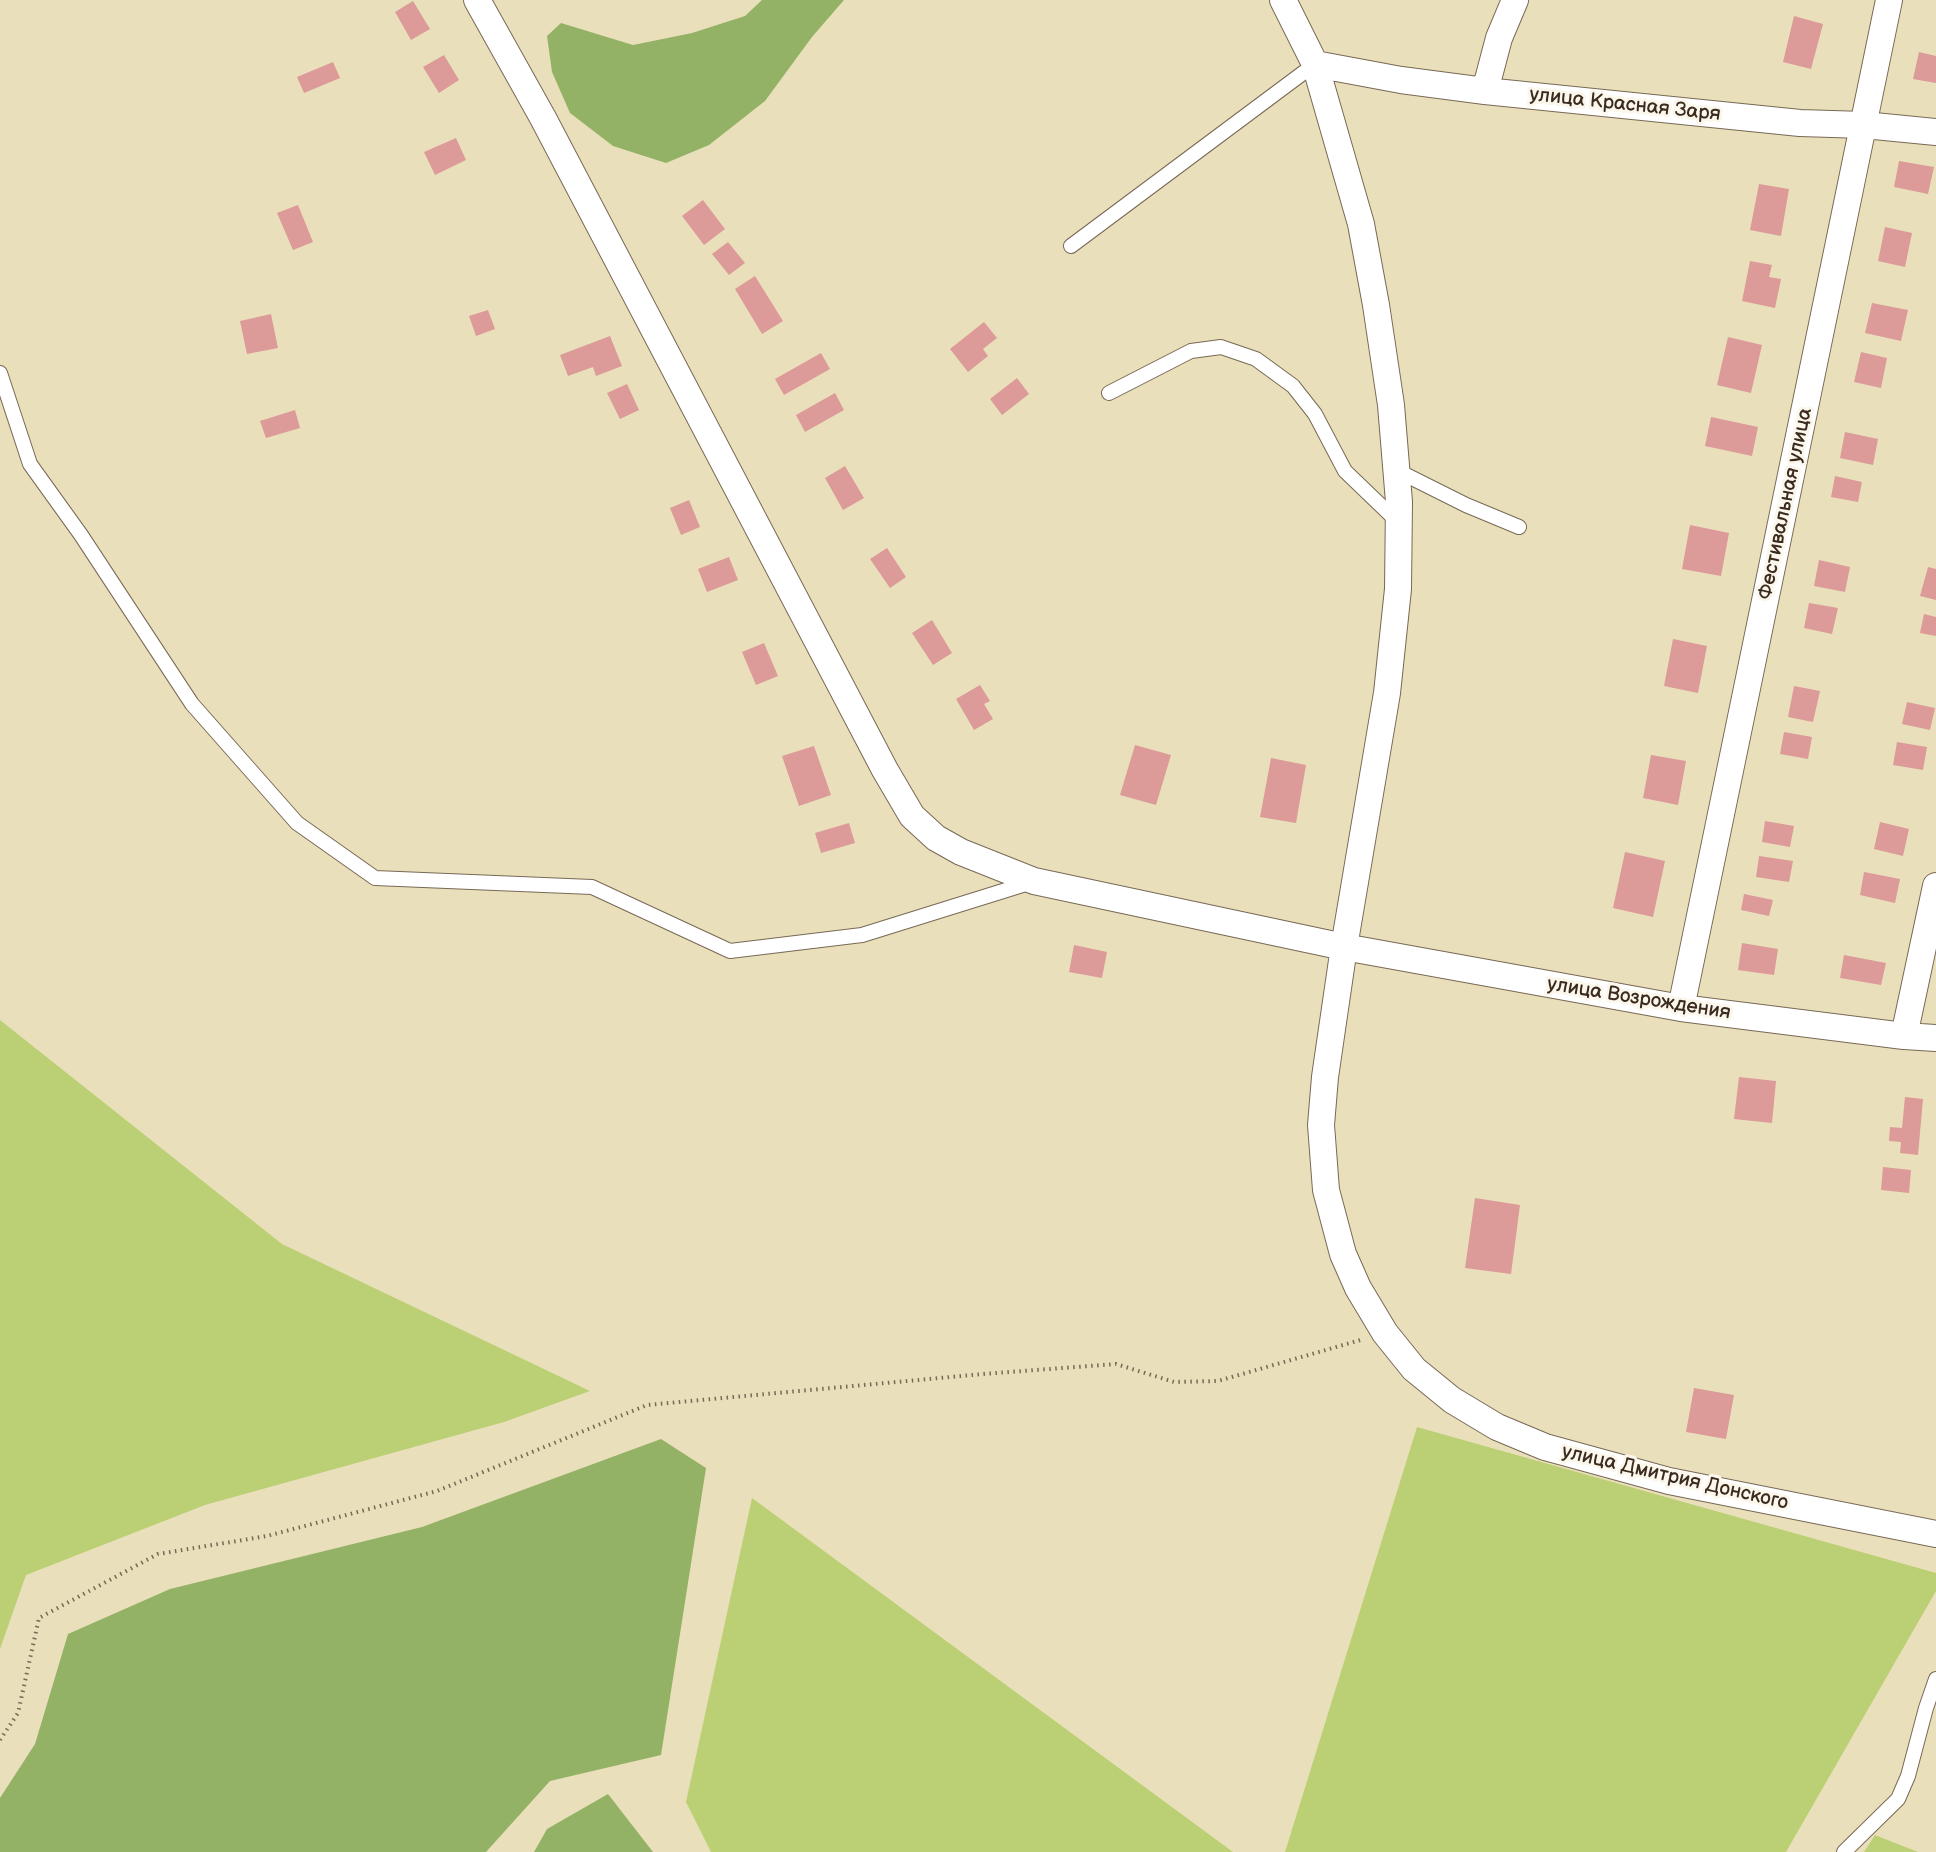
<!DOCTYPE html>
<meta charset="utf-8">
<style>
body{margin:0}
canvas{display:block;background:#eadfbb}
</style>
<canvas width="1936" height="1852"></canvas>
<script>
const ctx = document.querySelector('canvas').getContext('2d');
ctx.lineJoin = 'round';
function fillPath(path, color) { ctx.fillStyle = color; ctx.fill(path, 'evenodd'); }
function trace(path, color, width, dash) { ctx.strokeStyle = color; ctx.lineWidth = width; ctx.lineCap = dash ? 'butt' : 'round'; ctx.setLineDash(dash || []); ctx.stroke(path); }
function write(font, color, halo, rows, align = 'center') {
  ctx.font = font + ' "Balsamiq Sans",sans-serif'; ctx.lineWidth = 6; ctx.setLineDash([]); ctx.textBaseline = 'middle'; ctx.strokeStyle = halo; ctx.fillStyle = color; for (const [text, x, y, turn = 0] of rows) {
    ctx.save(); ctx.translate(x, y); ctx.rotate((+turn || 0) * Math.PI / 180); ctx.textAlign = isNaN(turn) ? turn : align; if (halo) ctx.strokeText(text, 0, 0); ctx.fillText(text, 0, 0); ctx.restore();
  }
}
const green = new Path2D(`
 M0 1020 282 1244 590 1391 504 1422 205 1505 26 1575 0 1649Z
 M1417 1427 1936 1573V1591L1786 1852H1285Z
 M752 1498 1233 1852H711L686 1802Z
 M1875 1835 1918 1852H1864Z`);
const forest = new Path2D(`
 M762 0H844L812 37 765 101 709 145 666 163 613 146 570 113 552 72 547 36 561 23 633 45 692 33 745 16Z
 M661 1439 706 1468 661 1755 550 1781 486 1852H0V1798L35 1744 68 1634 170 1589 422 1527Z
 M608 1794 653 1852H534L547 1829Z`);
const building = new Path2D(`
 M413 1 430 29 411 40 395 12Z
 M1794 16 1823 24 1811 69 1783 62Z
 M1919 52 1936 56V83L1913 79Z
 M444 55 459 80 439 93 423 67Z
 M333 62 340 78 304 93 297 77Z
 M456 138 466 160 435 175 424 152Z
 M1899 161 1934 167 1928 194 1894 187Z
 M1759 184 1789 189 1781 236 1750 230Z
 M703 200 725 229 704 245 682 216Z
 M298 205 313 242 293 250 277 213Z
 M1885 227 1912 233 1905 267 1878 261Z
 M728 242 745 263 729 275 712 254Z
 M1750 261 1772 265 1769 277 1781 279 1775 308 1742 301Z
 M755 276 783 321 762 334 735 289Z
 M1872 303 1908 310 1901 341 1865 333Z
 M488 310 495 329 476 336 469 316Z
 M271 314 278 348 247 354 240 321Z
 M984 322 997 338 983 349 988 356 968 372 950 349Z
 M610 336 622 366 596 376 593 367 568 376 560 355Z
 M1728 337 1762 345 1751 393 1717 385Z
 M1861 352 1887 358 1881 388 1854 382Z
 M821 353 830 369 784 395 775 379Z
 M1017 378 1029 394 1002 415 990 399Z
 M627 384 639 410 620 419 607 393Z
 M835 393 844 410 805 432 796 415Z
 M295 410 300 428 266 438 260 421Z
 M1711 417 1758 427 1752 456 1705 446Z
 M1845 432 1878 439 1873 465 1840 458Z
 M845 466 864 498 843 510 825 478Z
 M1835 476 1862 482 1858 502 1831 497Z
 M689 500 700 527 681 535 670 508Z
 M1690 525 1729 533 1721 576 1682 569Z
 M887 548 906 577 890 588 870 559Z
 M729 557 738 580 707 592 698 569Z
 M1819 560 1850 567 1845 592 1814 586Z
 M1928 567 1936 569V600L1920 596Z
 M1809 603 1838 608 1832 634 1804 628Z
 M1924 614 1936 617V636L1920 633Z
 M932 620 952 653 933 665 912 633Z
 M1673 639 1707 646 1698 693 1664 686Z
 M764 643 778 676 756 685 742 652Z
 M980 685 990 701 984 704 993 719 974 730 956 699Z
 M1794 686 1820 691 1813 722 1788 717Z
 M1907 702 1935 708 1930 730 1902 724Z
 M1784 732 1812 737 1808 759 1780 754Z
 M1897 742 1927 747 1923 770 1893 765Z
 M1135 745 1171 755 1156 805 1120 795Z
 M814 746 831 795 799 806 782 756Z
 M1651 755 1686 761 1678 805 1643 798Z
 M1271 758 1306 765 1296 823 1260 817Z
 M1765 821 1794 826 1790 847 1762 842Z
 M1880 822 1909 829 1903 856 1874 849Z
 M849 823 855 843 821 853 815 833Z
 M1625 852 1665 861 1653 917 1613 908Z
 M1759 856 1793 861 1789 882 1756 877Z
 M1864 872 1900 879 1895 903 1860 895Z
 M1744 894 1773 900 1769 916 1741 910Z
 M1742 943 1778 949 1774 975 1738 970Z
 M1074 945 1107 952 1102 978 1069 972Z
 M1844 955 1886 963 1881 985 1840 978Z
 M1739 1077 1776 1081 1772 1123 1734 1119Z
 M1905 1097 1923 1099 1918 1155 1900 1153 1901 1142 1889 1141 1890 1127 1902 1128Z
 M1883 1167 1911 1170 1909 1193 1881 1190Z
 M1475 1198 1520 1205 1511 1274 1465 1268Z
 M1694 1388 1734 1395 1726 1439 1686 1432Z`);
const path = new Path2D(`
 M0 1740 18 1713 39 1618 158 1554 267 1536 437 1491 647 1405 983 1374 1116 1364 1174 1382 1218 1381 1364 1339`);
const service = new Path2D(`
 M1071 246 1315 64
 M0 373 30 464 81 535 192 704 297 823 375 878 592 887 730 951 862 935 1032 882
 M1109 393 1191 351 1221 347 1256 359 1293 386 1315 414 1345 471 1398 522
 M1396 470 1466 505 1519 527
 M1844 1852 1898 1799 1908 1776 1926 1708 1936 1679`);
const minor = new Path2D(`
 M477 0 543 118 885 770 912 816 936 838 961 852 1034 881 1344 947 1681 1008 1904 1036 1936 1038
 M1283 0 1315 64 1361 224 1376 305 1391 405 1399 502 1398 589 1387 693 1344 947 1325 1077 1321 1125 1326 1190 1343 1254 1358 1288 1385 1333 1414 1369 1452 1400 1497 1427 1545 1447 1669 1481 1936 1534
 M1315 64 1401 80 1485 91 1800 123 1864 125 1936 132
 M1485 91 1499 38 1515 0
 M1681 1008 1889 0
 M1904 1036 1936 886`);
const streetNames = [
 ["улица Красная Заря",1625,105,6],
 ["Фестивальная улица",1786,504,-78],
 ["улица Возрождения",1639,999,9],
 ["улица Дмитрия Донского",1675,1478,13]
];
fillPath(green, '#bbd074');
fillPath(forest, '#94b266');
fillPath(building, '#dc9a99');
trace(service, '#786955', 16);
trace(minor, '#786955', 28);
trace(path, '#786955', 4, [1.5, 4.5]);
trace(service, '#fff', 14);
trace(minor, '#fff', 26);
write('20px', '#3b2a1e', '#fbf7ec', streetNames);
</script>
